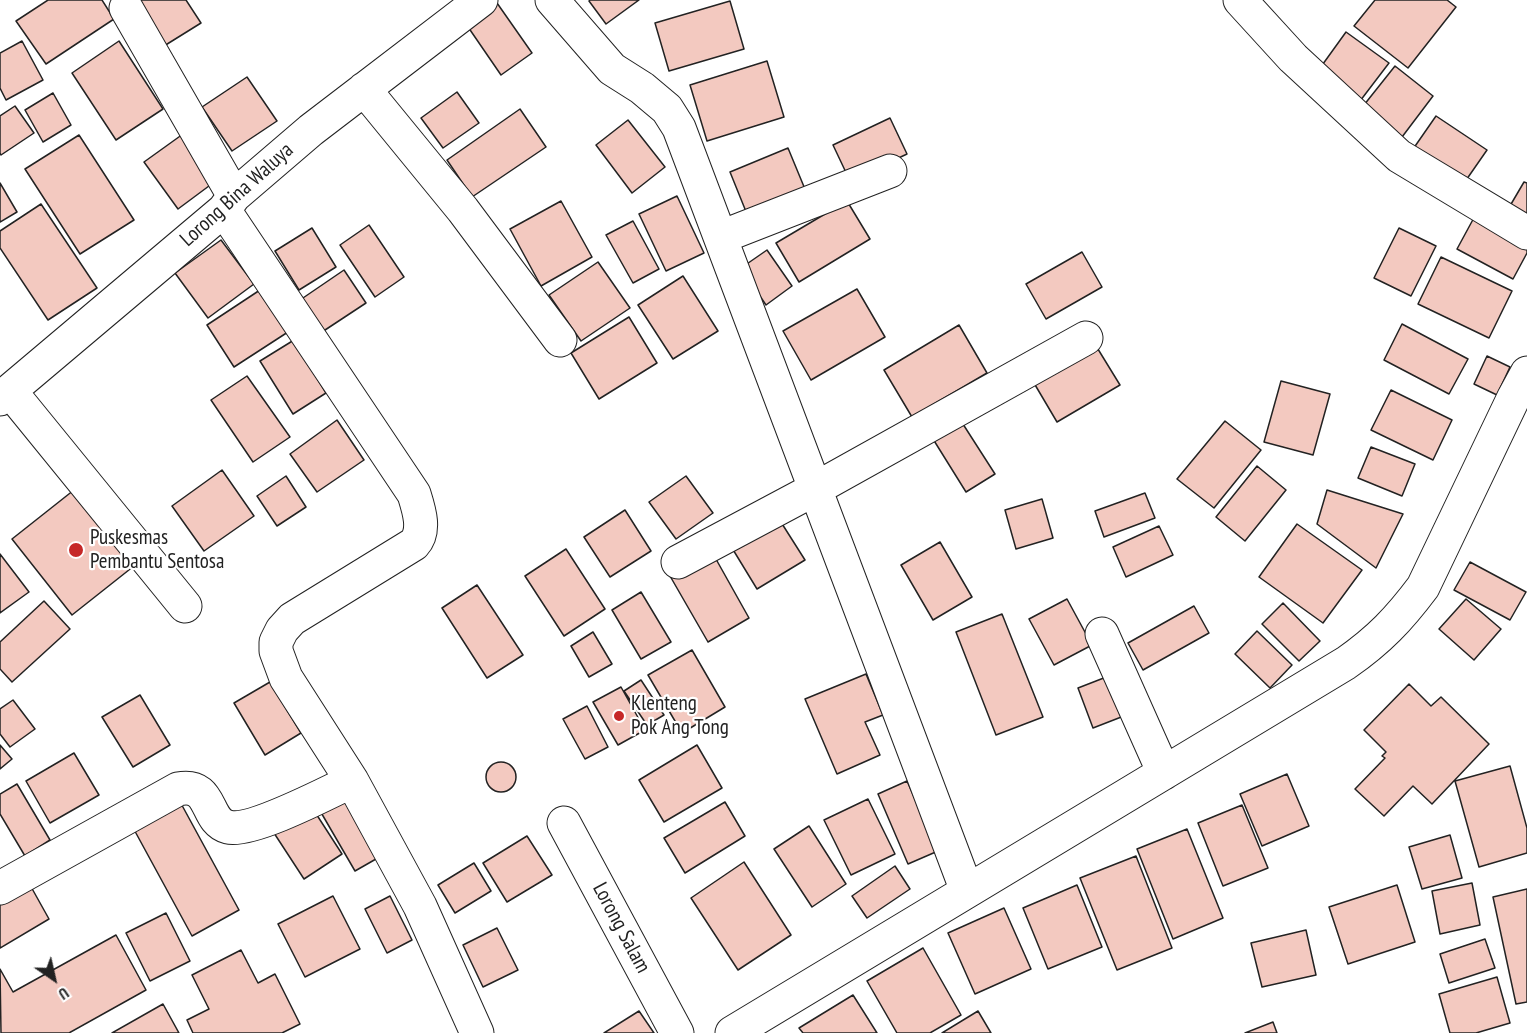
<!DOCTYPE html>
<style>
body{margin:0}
#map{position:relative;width:1527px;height:1033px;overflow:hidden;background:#fff;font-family:"PT Sans Narrow",sans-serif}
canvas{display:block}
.north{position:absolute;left:24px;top:949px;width:60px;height:60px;-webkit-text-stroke:4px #fff;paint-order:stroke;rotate:146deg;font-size:16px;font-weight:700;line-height:24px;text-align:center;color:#222}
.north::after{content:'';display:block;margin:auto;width:21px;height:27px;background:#222;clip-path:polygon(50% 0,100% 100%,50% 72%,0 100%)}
</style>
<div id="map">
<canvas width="1527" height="1033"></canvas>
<div class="north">U</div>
</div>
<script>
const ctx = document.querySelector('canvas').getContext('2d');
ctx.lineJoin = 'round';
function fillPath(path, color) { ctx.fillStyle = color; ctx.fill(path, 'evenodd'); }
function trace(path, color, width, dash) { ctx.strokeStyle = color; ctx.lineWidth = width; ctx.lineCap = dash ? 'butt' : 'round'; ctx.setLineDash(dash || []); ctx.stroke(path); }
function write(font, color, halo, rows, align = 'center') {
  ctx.font = font + ' "PT Sans Narrow",sans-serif'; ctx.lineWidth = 4.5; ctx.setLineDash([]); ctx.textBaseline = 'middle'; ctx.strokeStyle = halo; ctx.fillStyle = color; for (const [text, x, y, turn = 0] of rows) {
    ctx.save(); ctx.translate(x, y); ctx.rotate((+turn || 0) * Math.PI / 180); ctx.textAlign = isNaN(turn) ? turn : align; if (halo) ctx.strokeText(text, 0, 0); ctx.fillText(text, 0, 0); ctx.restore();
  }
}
const building = new Path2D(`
 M48 0H102L114 19 46 64 16 21Z
 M135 0H186L201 23 164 46Z
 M590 0H639L606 24 589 1Z
 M1375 0H1447L1456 7 1408 68 1354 26Z
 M730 1 744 49 669 71 655 23Z
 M497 3 532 53 501 75 466 24Z
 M1346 32 1389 63 1357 105 1315 75Z
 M22 41 43 80 6 100 0 88V53Z
 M119 41 163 109 116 140 72 73Z
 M767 61 784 117 707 141 690 85Z
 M1395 66 1433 96 1399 141 1360 110Z
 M247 77 277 121 232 151 202 107Z
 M457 92 479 123 443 148 421 118Z
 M53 93 71 125 43 142 25 110Z
 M15 106 34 133 1 155 0 153V116Z
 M520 109 546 147 472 197 447 160Z
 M1436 116 1487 150 1462 186 1411 152Z
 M890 118 907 154 850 181 833 145Z
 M628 120 665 167 632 193 596 145Z
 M183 134 217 180 178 209 144 162Z
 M79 135 134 220 80 254 25 169Z
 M788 148 807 194 749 219 730 172Z
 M1524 182 1527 183V223L1507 211Z
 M0 183 17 212 0 222Z
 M677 196 704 253 666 271 639 214Z
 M561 201 592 257 541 286 510 229Z
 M847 201 870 239 799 282 776 243Z
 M41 204 97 288 48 320 0 248V231Z
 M1476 214 1527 241V253L1513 279 1457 249Z
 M633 221 659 269 633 283 606 235Z
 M369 225 404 277 375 297 340 245Z
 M312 228 336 267 299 290 275 251Z
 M1399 228 1436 246 1411 296 1374 278Z
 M221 240 254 284 208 318 175 273Z
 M767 250 792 286 766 305 741 268Z
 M1082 252 1102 287 1046 319 1026 284Z
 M1441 257 1512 291 1489 338 1418 304Z
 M598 262 630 308 581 341 549 295Z
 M344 270 366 303 322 332 300 300Z
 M683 276 718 331 673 359 638 305Z
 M857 289 885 337 811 380 783 331Z
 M260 290 288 332 234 367 207 325Z
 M629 317 657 363 599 399 571 353Z
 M1402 324 1468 359 1449 394 1384 360Z
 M959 325 987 373 912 417 884 370Z
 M294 340 326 393 293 414 260 361Z
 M1093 341 1120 385 1057 422 1031 378Z
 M1487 356 1510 367 1497 395 1474 384Z
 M247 376 290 437 253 462 211 400Z
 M1281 381 1330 394 1313 455 1264 442Z
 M1391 390 1452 420 1433 460 1371 430Z
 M337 420 364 460 317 492 290 454Z
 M961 421 995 474 966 492 933 439Z
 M1225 421 1261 450 1214 508 1177 479Z
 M1371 447 1415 464 1402 496 1358 478Z
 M1257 466 1286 490 1245 541 1216 517Z
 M222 470 254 516 204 551 172 506Z
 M286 476 306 507 277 526 257 496Z
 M686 476 713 513 676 539 649 502Z
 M79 486 139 562 72 615 12 539Z
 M1327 490 1403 514 1376 568 1317 524Z
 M1145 493 1155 518 1104 537 1095 511Z
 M1042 499 1053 538 1016 549 1005 510Z
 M625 510 651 551 610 577 584 537Z
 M779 519 805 560 757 589 732 548Z
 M1297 524 1362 570 1323 623 1259 577Z
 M1159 526 1173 555 1126 577 1113 547Z
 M940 542 972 597 933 620 901 565Z
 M566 549 605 609 564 636 525 576Z
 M712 552 749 618 708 642 670 576Z
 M0 554 29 592 0 613Z
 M1470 562 1526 592 1510 620 1454 590Z
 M477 585 523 655 487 678 442 608Z
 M641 592 671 642 641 659 612 610Z
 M1067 599 1092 645 1054 665 1029 619Z
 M1466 599 1501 629 1474 660 1439 629Z
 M44 601 70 629 12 682 0 669V642Z
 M1283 603 1320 641 1299 661 1262 624Z
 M1194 606 1209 633 1143 670 1128 643Z
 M1002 614 1043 717 996 735 956 632Z
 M1257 631 1292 665 1270 688 1235 654Z
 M593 632 612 664 589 677 571 646Z
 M692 650 725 707 682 733 648 675Z
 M866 674 883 715 865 722 880 755 837 774 805 699Z
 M1114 674 1129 714 1093 728 1078 688Z
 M641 680 664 715 647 725 624 691Z
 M270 682 301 733 265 755 234 703Z
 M1409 684 1431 706 1441 697 1489 744 1432 804 1413 786 1384 816 1355 789 1385 758 1382 756 1386 752 1364 730Z
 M621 687 645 730 618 745 593 702Z
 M140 695 170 745 133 767 102 717Z
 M13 700 35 729 10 747 0 734V709Z
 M587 706 608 747 585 759 563 719Z
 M0 745 12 759 0 769Z
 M697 745 722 788 664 822 639 780Z
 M74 753 99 795 50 823 26 781Z
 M486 777a15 15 0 1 1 30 0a15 15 0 1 1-30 0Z
 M1510 766 1527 828V853L1479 867 1455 781Z
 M1287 774 1309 826 1262 846 1240 794Z
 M907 781 938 851 908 864 878 794Z
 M17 784 50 840 25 856 0 814V794Z
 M347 793 383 855 355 871 319 809Z
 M178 798 239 910 192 936 131 824Z
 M868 799 895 854 851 875 824 820Z
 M725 802 745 836 685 873 664 838Z
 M1242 805 1268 868 1223 886 1198 823Z
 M313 809 342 854 304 879 274 833Z
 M809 826 846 884 812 907 774 849Z
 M1187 829 1223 918 1173 939 1137 849Z
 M1450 835 1462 878 1422 889 1409 847Z
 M527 836 552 875 507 902 483 863Z
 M1136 856 1172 948 1117 970 1080 878Z
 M744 862 791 935 738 970 691 898Z
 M474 863 491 891 455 913 438 885Z
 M895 866 910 889 867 918 852 896Z
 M25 876 49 919 0 948V891Z
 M1472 883 1480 925 1440 934 1432 891Z
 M1077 885 1102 947 1048 969 1023 908Z
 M1397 885 1415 942 1348 964 1329 907Z
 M1527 889V1002L1516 1004 1493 897Z
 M333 896 360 949 305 977 278 924Z
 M390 896 412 940 387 953 365 909Z
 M1004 908 1031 969 975 994 948 933Z
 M166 913 190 961 150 981 126 933Z
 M497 928 518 970 483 987 463 945Z
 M1306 930 1316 975 1262 987 1251 943Z
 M116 935 146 990 69 1033H1L0 969 13 992Z
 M1485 939 1495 968 1449 983 1440 954Z
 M923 948 961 1015 930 1033H897L867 981Z
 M241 950 258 983 275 974 300 1024 282 1033H193L187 1020 209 1009 192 975Z
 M1497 977 1510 1023 1476 1033H1450L1439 994Z
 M853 995 877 1033H803L799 1028Z
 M163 1004 179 1033H112Z
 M639 1011 654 1033H604Z
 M978 1011 991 1033H942Z
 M1273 1022 1277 1033H1245Z`);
const minor = new Path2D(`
 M552 0 612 69 642 88 667 109 679 128 967 891
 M1240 0 1293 58 1399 156 1527 233
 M126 8 234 196
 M364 89 463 210 560 340
 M224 210 414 494C419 510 426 531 414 544L292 619 282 630 276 642V651L286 678 352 781 420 906 477 1033
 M721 237 890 171
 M10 391 185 606
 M0 399 224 210 234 196 311 130 481 0
 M678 562 815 489 1086 338
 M1102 634 1164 773
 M564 823 677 1033
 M0 888 178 789C214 782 204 821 228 827 251 833 329 792 352 781
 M732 1033 1346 663C1379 640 1399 619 1423 587L1514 397 1527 373`);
const markers = [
 [76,550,8,"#c62828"],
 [619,716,6,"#c62828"]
];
const streetNames = [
 ["Lorong Bina Waluya",237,195,-42],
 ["Lorong Salam",621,928,62]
];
const poiNames = [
 ["Puskesmas",90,538],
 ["Pembantu Sentosa",90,562],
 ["Klenteng",631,704],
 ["Pok Ang Tong",631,728]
];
fillPath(building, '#f3c9c0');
trace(building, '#222', 1.5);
trace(minor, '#222', 35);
trace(minor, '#fff', 33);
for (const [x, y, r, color] of markers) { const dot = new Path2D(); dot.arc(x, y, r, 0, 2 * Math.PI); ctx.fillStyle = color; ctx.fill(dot); trace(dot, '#fff', 2); }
write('21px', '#222', '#fff', streetNames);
write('21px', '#222', '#fff', poiNames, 'left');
</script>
